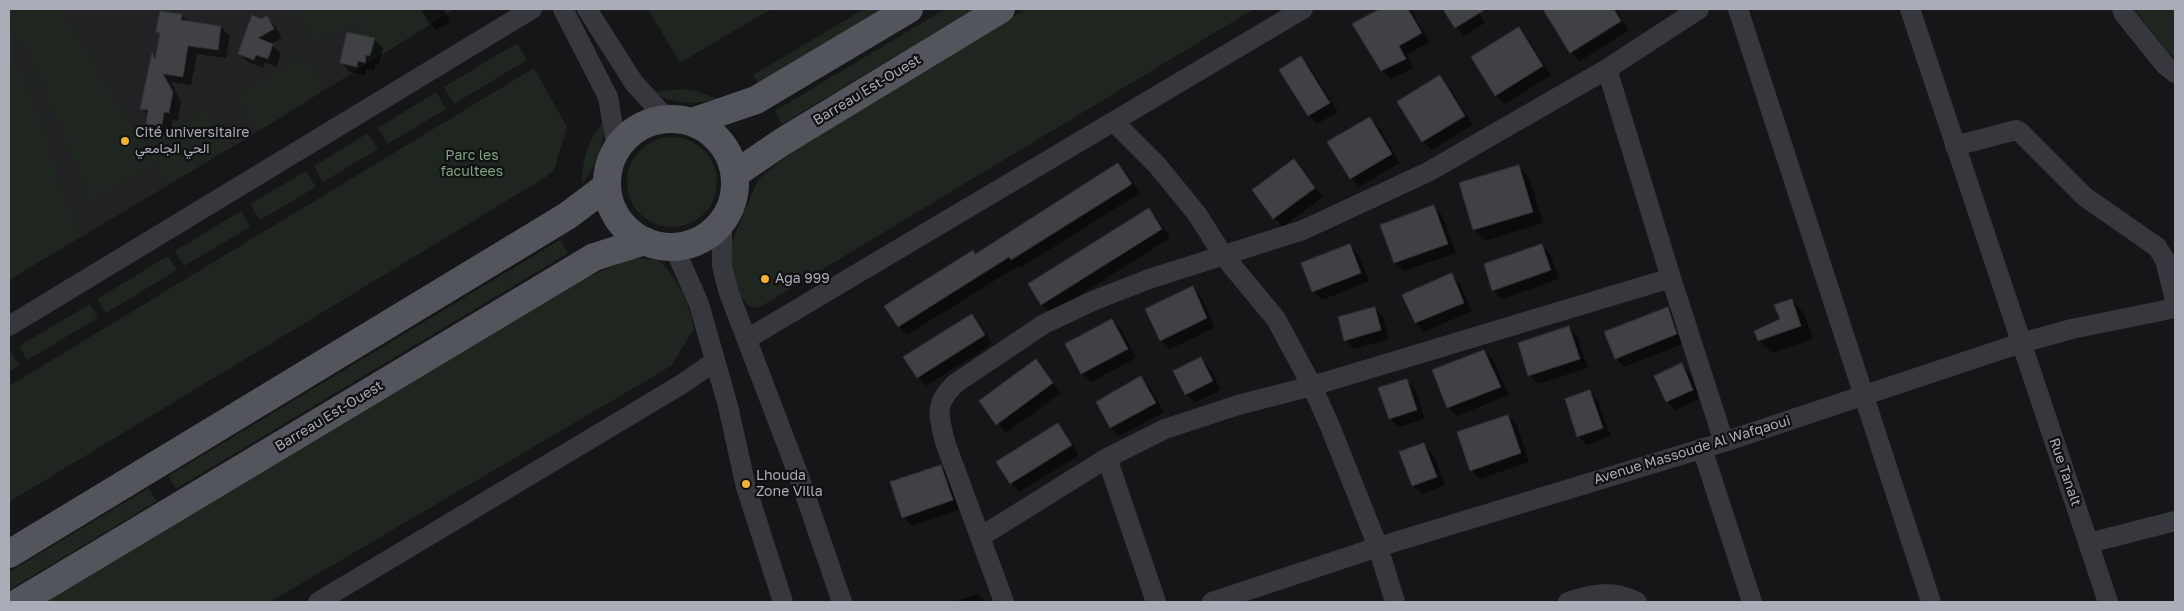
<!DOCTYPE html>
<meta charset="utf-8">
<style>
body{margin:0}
#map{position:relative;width:2184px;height:611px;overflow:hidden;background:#161618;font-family:"Golos Text",sans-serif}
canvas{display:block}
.frame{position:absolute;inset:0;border:10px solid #a8adb8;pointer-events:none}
</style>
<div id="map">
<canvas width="2184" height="611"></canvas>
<div class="frame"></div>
</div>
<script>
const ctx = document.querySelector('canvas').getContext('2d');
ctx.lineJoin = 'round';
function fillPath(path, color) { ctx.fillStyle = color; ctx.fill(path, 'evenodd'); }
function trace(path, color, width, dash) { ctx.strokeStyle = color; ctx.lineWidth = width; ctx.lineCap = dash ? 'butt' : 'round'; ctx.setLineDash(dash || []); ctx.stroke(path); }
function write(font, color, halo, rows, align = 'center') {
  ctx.font = font + ' "Golos Text",Vazirmatn,sans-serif'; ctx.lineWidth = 4.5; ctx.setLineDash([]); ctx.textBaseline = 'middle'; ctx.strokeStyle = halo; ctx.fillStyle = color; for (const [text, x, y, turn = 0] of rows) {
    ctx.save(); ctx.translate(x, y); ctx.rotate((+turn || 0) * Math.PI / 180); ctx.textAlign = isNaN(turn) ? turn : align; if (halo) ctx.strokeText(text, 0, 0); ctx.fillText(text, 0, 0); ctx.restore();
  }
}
const built = new Path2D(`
 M9 9H455L259 131 9 280Z`);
const green = new Path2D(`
 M9 9H62L153 164 91 202 32 60 18 40 9 33Z
 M296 9H420L429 25 358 69V61L365 63 366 55 371 56 375 38 357 34 361 25 360 21 335 35 329 33 316 41Z
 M648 9H771L680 63Z
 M864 9H883L758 84 753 75Z
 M945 9H974L782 124 775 111Z
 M1026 9H1254L765 304 757 308 748 306 740 295 730 260 731 246 737 229 758 180 792 151 826 128Z
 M2134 9H2175V58L2168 52Z
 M517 43 527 60 454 104 444 87Z
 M9 55 20 67 54 156 57 176 80 237 9 280Z
 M305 55 322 83 318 94 259 131 237 95Z
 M534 68 567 127 554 170 546 177 9 502V386Z
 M685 89 696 91 718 99C695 105 673 104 652 92Z
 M436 92 446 109 388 144 378 128Z
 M209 108 228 141 226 150 168 185 144 145Z
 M604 120C605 143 596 167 582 184 582 159 588 140 604 120Z
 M368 133 378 149 323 182 314 166Z
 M627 182a45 45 0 1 1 90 0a45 45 0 1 1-90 0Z
 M306 171 316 187 260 220 250 204Z
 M241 211 250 227 184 266 175 251Z
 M560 240 568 253 176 489 168 476Z
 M168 256 177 270 106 313 97 299Z
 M631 258 659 260C678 280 689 302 694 329L671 366 270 602H45L577 282Z
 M90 304 98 318 27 360 19 346Z
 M11 352 19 365 9 372V354Z
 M149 488 157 501 9 590V572Z`);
const shadow = new Path2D(`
 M421 9H444L450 22 436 30 428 21Z
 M1381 9H1410L1430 42 1407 55 1413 68 1391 79 1382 70 1354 24Z
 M1444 9H1476L1485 23 1464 36 1456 27Z
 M1553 9H1616L1622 19 1571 50V52L1547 13Z
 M182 16 188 22 221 27 230 36 226 58 197 54 191 85 171 82 181 102 178 121 173 120 170 134 156 132 147 123 149 116 142 109 153 55 157 58 161 35 157 32Z
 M266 17 275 26 282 38 271 44 281 54 276 67 265 62 263 68 248 62 239 54 262 20Z
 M1623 21 1629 30 1580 61 1572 53Z
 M1519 29 1527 38 1551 75 1505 104 1496 96 1473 58Z
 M374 39 383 48 379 64 375 63 374 71 366 69 365 75 350 72 341 63Z
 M1301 58 1310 67 1338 112 1317 124 1309 116 1281 70Z
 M1440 77 1448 85 1473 125 1432 150 1423 142 1399 102Z
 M1370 118 1379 127 1400 163 1359 187 1351 178Z
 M1294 161 1323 197 1283 227 1274 218Z
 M1118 164 1127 173 1140 193 1020 268 1018 266 907 335 899 327 886 307 976 255Z
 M1518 166 1529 177 1543 223 1486 241 1475 230 1461 184Z
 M1434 207 1442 215 1456 253 1404 271 1395 263 1382 225Z
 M1149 209 1157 218 1170 238 1051 313 1042 305 1029 285Z
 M1542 245 1550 254 1559 279 1502 299 1493 290Z
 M1350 246 1359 255 1369 281 1322 300 1313 291Z
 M1451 275 1460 284 1472 311 1424 332 1416 323 1404 295Z
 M1192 288 1201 297 1215 327 1170 349 1161 340Z
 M1791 300 1804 313 1813 339 1772 353 1759 340 1782 320Z
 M1374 308 1383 317 1389 339 1354 349 1345 340Z
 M1668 309 1676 317 1685 343 1624 367 1616 358Z
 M971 316 980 325 992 344 926 386 918 377Z
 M1112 320 1121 329 1136 358 1091 382 1082 373Z
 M1569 327 1577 336 1588 368 1538 384 1530 375Z
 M1484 351 1493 360 1509 395 1457 416 1448 407Z
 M1200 358 1209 367 1221 390 1195 403 1186 394Z
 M1036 361 1061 393 1006 433 981 401Z
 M1681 365 1690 373 1701 398 1676 410 1667 401Z
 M1141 378 1150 387 1164 412 1119 436 1111 428Z
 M1406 380 1415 389 1425 419 1399 427 1390 419Z
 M1590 392 1598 401 1611 436 1587 445 1578 436Z
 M1508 416 1517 425 1529 462 1480 479 1471 470Z
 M1058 425 1066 434 1079 455 1020 492 1011 483Z
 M1424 445 1433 454 1445 485 1422 494 1413 485Z
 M940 466 949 475 961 509 912 526 904 517Z
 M978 594 986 602H954Z`);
const building = new Path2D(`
 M1380 9H1408L1422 33 1399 46 1406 59 1381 71 1352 24Z
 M1443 9H1486L1455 28Z
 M1543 9H1614L1621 21 1570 53Z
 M160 11 182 14 181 20 221 26 218 50 188 46 183 77 163 74 173 92 169 113 164 112 162 126 146 124 148 110 140 109 152 52 155 59 160 33 156 32Z
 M252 15 262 19 267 15 274 29 258 38 273 44 268 59 256 55 254 60 238 54Z
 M1519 27 1543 66 1495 96 1471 57Z
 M347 32 375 38 370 56 366 55 365 63 358 61 357 67 340 63Z
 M1301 56 1330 103 1308 116 1279 70Z
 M1440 75 1465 116 1422 142 1397 102Z
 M1370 117 1392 154 1350 179 1327 142Z
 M1294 159 1315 188 1273 219 1252 190Z
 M1118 163 1132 184 1011 260 1009 257 898 327 884 306 973 250 975 254Z
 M1519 165 1533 212 1473 230 1459 183Z
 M1434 205 1448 244 1394 263 1380 225Z
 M1149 208 1162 229 1041 305 1028 284Z
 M1350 244 1361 273 1312 292 1301 263Z
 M1542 244 1551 270 1492 291 1484 264Z
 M1452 273 1464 303 1415 323 1402 295Z
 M1193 286 1207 318 1160 341 1145 309Z
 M1792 299 1801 326 1758 341 1754 331 1780 319 1774 305Z
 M1375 307 1381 330 1344 341 1338 317Z
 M1668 307 1677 334 1615 359 1604 332Z
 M972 314 985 335 917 378 903 357Z
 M1112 319 1128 349 1081 374 1065 344Z
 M1569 326 1580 359 1528 376 1518 343Z
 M1484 350 1501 387 1447 408 1432 370Z
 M1201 357 1213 381 1185 395 1173 371Z
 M1036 359 1053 383 996 425 979 401Z
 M1682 363 1693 390 1666 402 1654 376Z
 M1141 376 1156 403 1110 428 1096 402Z
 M1407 379 1417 410 1389 419 1378 388Z
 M1590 390 1603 428 1577 437 1565 399Z
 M1508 415 1521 453 1470 471 1457 432Z
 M1058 423 1072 445 1010 484 996 462Z
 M1424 443 1437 477 1412 486 1399 452Z
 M941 465 953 500 902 518 890 482Z`);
const street = new Path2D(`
 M563 9 608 97 617 149
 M587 9 634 83 666 118
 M1738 9 1931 602
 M1910 9 2108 602
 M2122 9 2124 14 2165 65 2175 73
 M1607 69 1671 278 1724 442
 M1114 122 1157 165 1197 214 1223 255 1276 319 1312 386 1329 424 1378 547 1395 602
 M1955 146 2016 130 2020 132 2085 197 2157 247 2165 260 2175 300
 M722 222V266L729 293 798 474 842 602
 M674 247 699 304 728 406 746 487 783 602
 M9 326 532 9
 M747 339 1303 9
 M1702 448 1752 602
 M1107 458 1156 602
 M980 537 1107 458 1165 429 1238 405 1312 386 1671 278
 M2089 543 2175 521
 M318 602 682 384 714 362
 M1004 602 945 442C939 415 933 404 956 383L1044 324 1095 300 1149 279 1303 230 1428 172 1607 69 1699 9
 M1212 602 1378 547 1724 442 2021 343 2072 329 2175 308
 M1568 602C1593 593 1613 590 1637 602`);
const primary = new Path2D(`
 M607 183a64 64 0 1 1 128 0a64 64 0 1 1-128 0Z
 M692 122 756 100 909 9
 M735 174 782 142 1001 9
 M9 554 567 216 607 186
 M19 602 594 257 645 241`);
const markers = [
 [125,141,5,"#f2b134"],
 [765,279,5,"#f2b134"],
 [746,484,5,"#f2b134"]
];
const streetNames = [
 ["Barreau Est-Ouest",867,90,-31],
 ["Barreau Est-Ouest",329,416,-31],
 ["Avenue Massoude Al Wafqaoui",1692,450,-17],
 ["Rue Tanalt",2065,472,71]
];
const poiNames = [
 ["Cité universitaire",135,133],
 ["الحي الجامعي",135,149],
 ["Aga 999",775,279],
 ["Lhouda",756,476],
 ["Zone Villa",756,492]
];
const parkNames = [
 ["Parc les",472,156],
 ["facultees",472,172]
];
fillPath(built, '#222225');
fillPath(green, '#1e261f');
fillPath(shadow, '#0007');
fillPath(building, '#404145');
trace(building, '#303034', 1);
trace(street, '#37383d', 20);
trace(primary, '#53555c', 28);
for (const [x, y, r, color] of markers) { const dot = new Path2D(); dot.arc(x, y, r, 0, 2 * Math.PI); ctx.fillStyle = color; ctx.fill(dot); trace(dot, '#111113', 2); }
write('14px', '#a8adb8', '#111113', streetNames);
write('14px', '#a8adb8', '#111113', poiNames, 'left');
write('14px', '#7fa381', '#111113', parkNames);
</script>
